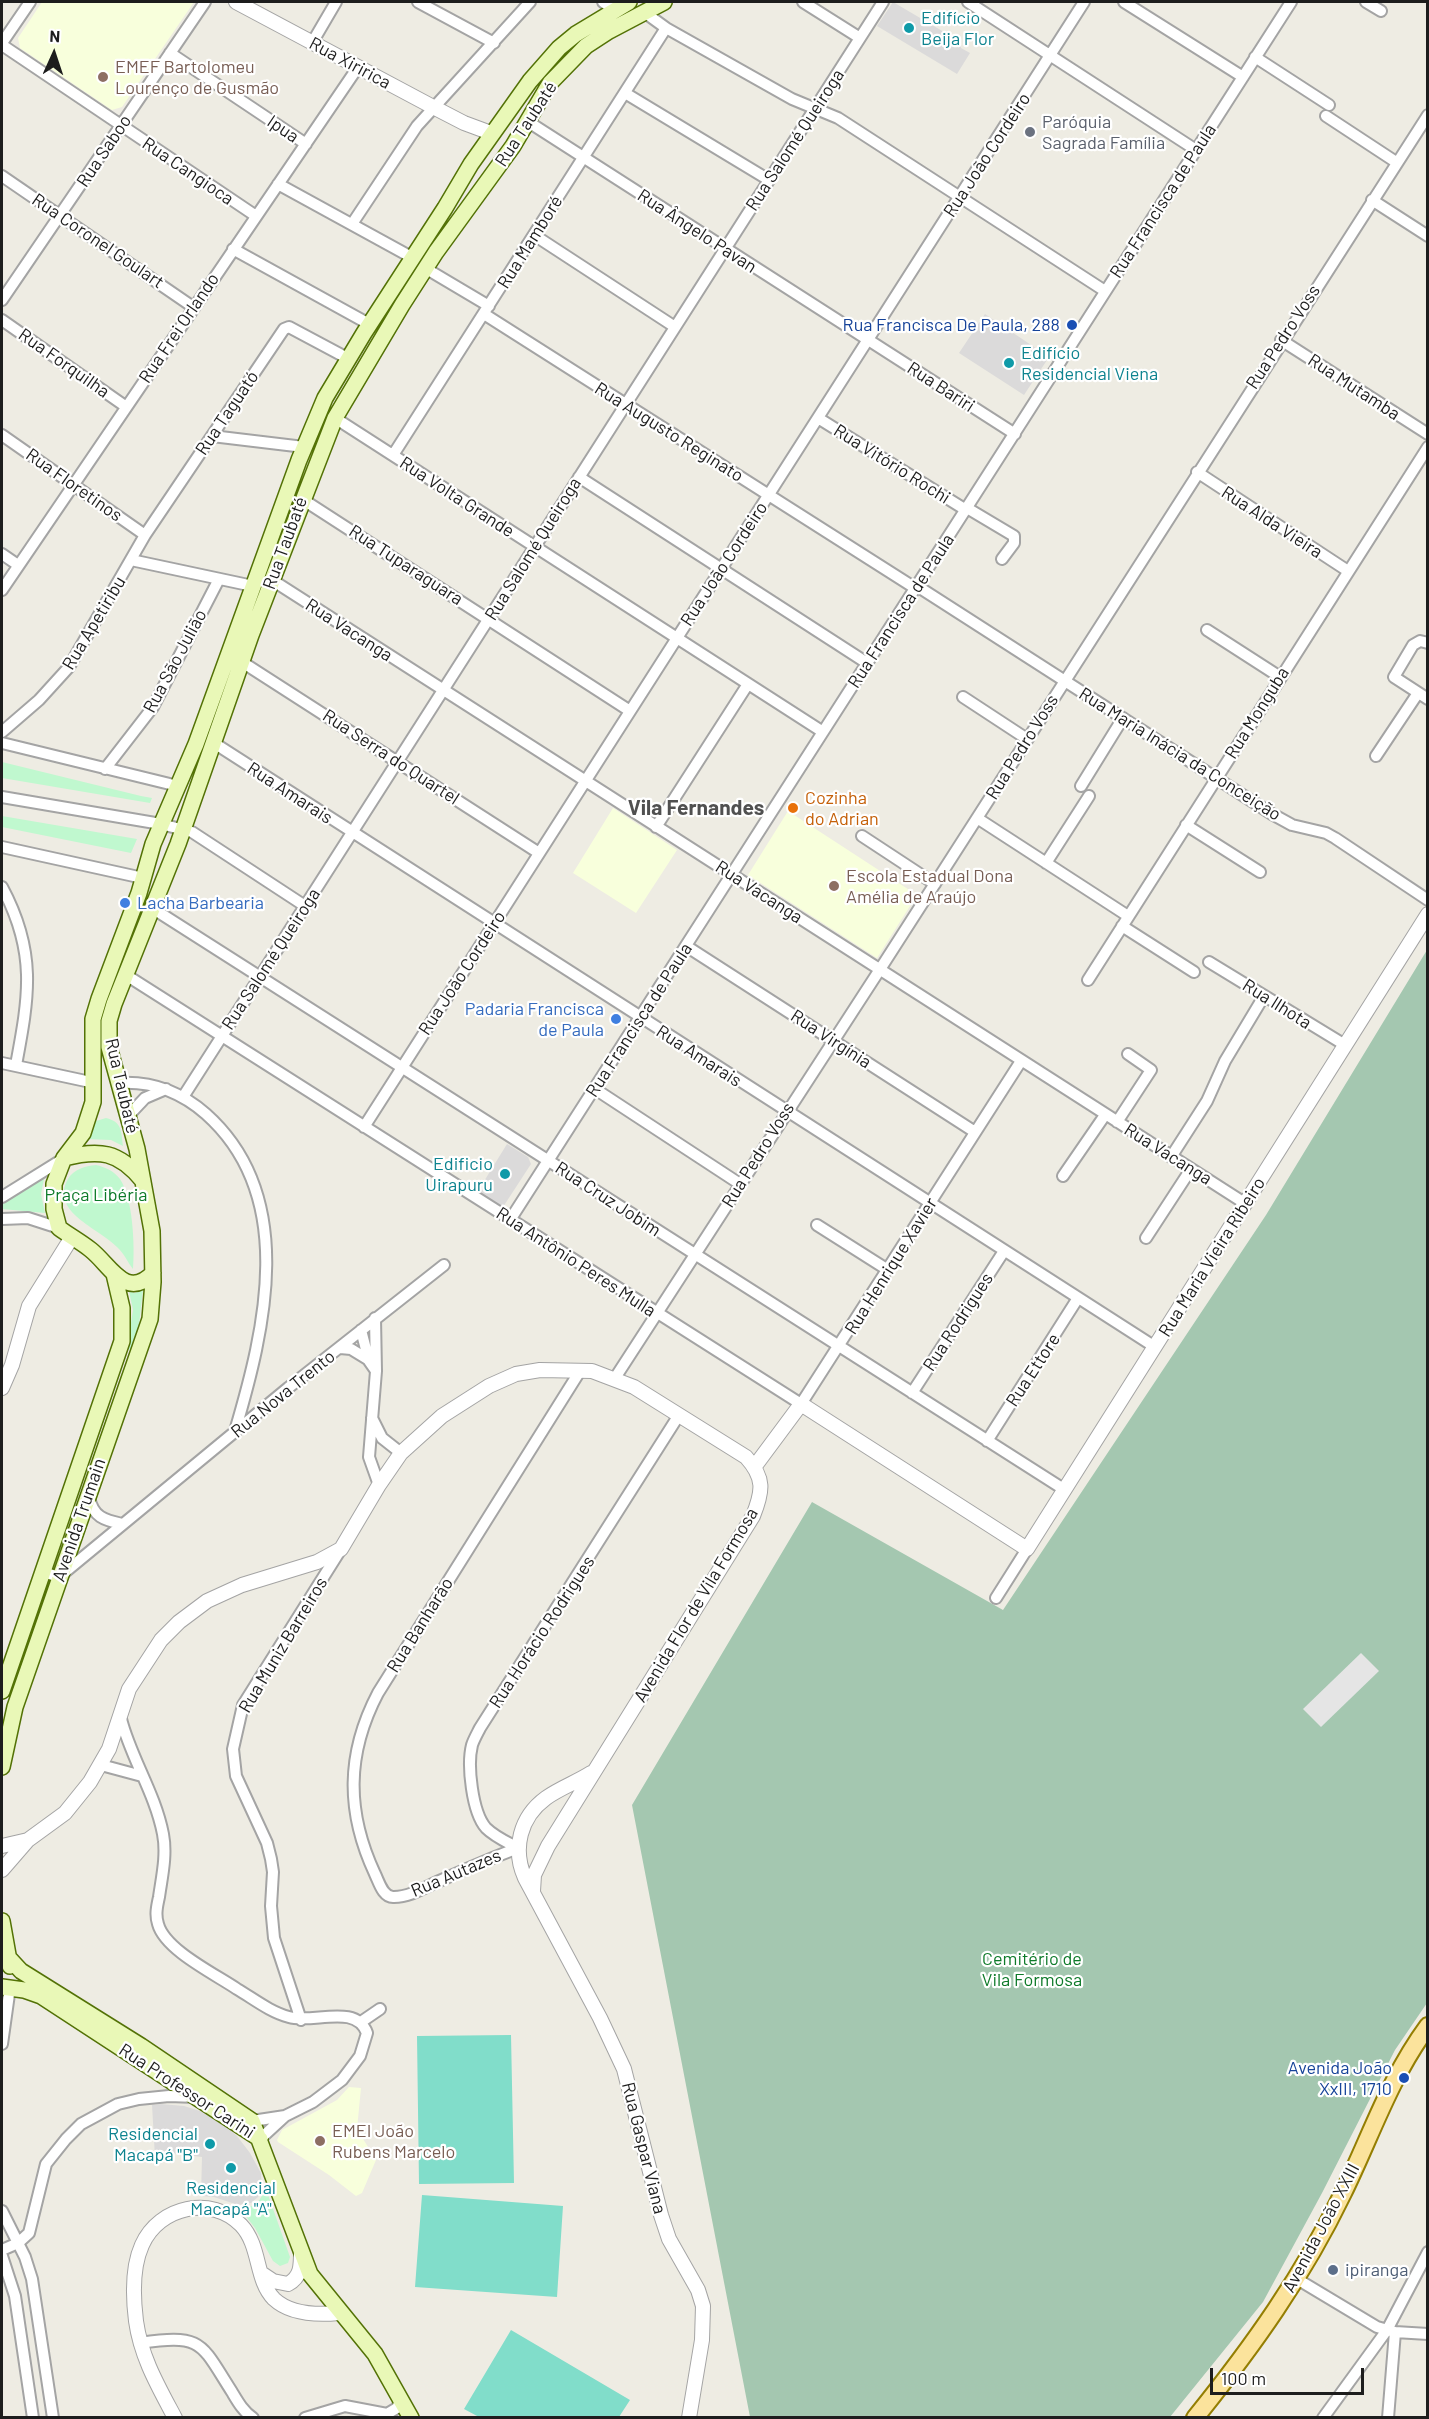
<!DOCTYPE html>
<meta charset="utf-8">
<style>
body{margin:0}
#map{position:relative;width:1429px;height:2419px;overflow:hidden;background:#eeece3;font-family:Barlow,sans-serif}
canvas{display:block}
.frame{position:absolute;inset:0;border:3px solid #1d1d1d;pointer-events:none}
.north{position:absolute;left:24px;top:24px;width:60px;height:60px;-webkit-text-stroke:4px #fff;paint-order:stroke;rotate:3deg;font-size:16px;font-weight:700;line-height:24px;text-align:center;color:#1d1d1d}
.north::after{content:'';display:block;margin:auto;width:21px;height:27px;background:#1d1d1d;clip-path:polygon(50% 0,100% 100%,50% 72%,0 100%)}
.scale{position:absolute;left:1210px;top:2368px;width:154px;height:27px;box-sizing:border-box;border:3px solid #1d1d1d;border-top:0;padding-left:8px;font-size:18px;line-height:21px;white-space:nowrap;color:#1d1d1d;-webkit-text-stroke:4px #fff;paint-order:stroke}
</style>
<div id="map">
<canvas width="1429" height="2419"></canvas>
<div class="frame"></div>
<div class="north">N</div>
<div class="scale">100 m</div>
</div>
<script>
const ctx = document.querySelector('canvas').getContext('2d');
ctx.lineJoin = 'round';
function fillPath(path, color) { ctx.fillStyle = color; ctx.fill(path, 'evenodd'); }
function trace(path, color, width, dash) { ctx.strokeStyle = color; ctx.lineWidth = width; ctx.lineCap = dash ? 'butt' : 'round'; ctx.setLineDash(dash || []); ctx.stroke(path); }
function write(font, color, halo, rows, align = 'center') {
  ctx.font = font + ' Barlow,sans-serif'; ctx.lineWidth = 4.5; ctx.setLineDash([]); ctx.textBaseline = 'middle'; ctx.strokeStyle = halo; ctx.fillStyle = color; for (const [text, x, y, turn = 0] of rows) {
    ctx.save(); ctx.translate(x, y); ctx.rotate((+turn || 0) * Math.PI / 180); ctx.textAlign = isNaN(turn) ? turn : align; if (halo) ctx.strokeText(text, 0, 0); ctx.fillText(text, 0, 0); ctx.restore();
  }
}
const residential = new Path2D(`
 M893 2 961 42V48L970 53 957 74 877 26Z
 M985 314 1049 357 1024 395 959 353Z
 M507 1144 528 1157 531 1164 503 1207 478 1191Z
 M161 2104 184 2106 203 2112 223 2124 237 2136 250 2153 261 2173 262 2190 258 2197 251 2203 238 2205 214 2197 201 2196 202 2157 172 2153 155 2157 152 2105Z`);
const education = new Path2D(`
 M42 2H194L122 107 112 110 20 48 18 38Z
 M613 808 677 850 636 913 573 873Z
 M788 811 917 895 877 958 748 875Z
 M349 2087 361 2088 357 2129 376 2160 362 2193 356 2196 329 2175 278 2142 277 2140 282 2130 337 2100Z`);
const cemetery = new Path2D(`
 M1427 950V2003L1395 2050 1322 2193 1263 2302 1170 2417H750L632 1805 812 1502 1003 1610 1266 1215Z`);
const park = new Path2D(`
 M2 762 141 796 152 798 150 803 2 778Z
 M2 816 137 839 131 853 2 827Z
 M106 1118C122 1122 121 1130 123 1146L111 1140 86 1139 96 1121Z
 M96 1165C105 1167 114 1171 120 1179 133 1198 135 1246 133 1269 128 1263 124 1253 117 1247 99 1228 49 1212 68 1179 74 1169 85 1166 96 1165Z
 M45 1174 41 1194 45 1213 2 1209V1205Z
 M143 1289 138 1334 132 1350 127 1349 133 1310 129 1291 135 1293Z
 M266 2189 290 2257 288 2263 280 2266 273 2261 255 2228 241 2210 257 2204Z`);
const pitch = new Path2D(`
 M511 2035 514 2183 419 2184 417 2036Z
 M422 2195 563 2206 557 2297 415 2287Z
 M511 2330 630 2400 619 2417H479L464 2409Z`);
const parking = new Path2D(`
 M1361 1653 1379 1671 1321 1727 1303 1709Z`);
const minor = new Path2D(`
 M418 2 494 43
 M603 2 614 10
 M803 2 860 38
 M968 2 1196 150
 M1124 2 1243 77
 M1366 2 1381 11
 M644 12 666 28 792 99 838 118 1105 291
 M2 43 30 2
 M312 43 336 2
 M2 45 256 216
 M170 53 306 144
 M1255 57 1329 105
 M625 93 769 180
 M1326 116 1396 162
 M527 121 1015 434
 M2 176 193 307
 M278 184 413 258
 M1372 200 1428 236
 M352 224 417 126 530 2
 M534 235 675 327
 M233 249 369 324
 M425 268 489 306
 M2 300 205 2
 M484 314 915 588
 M2 320 125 406
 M1281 340 1428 434
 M335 418 823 732
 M818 418 966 510
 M2 435 145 535
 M212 436 304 447
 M393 455 666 28
 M1197 472 1348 571
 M579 477 867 663
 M302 499 630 711
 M967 508 1014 536V543L1002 559
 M2 554 18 565
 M131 560 253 586
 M272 580 1246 1204
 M917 586 1272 814 1292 825 1326 833 1335 838 1428 900
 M2 590 358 67
 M1207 630 1280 677
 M1428 643 1420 641 1413 645 1394 677 1428 699
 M242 662 539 853
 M963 697 1027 739
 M2 732 39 700 69 667 145 535 284 329 289 327 349 359
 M2 743 178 786
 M214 743 1155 1347
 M1376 756 1418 693
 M105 769 153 707 219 579
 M1081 786 1123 718
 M2 797 161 824 192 832 305 906
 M977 818 1128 916
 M1186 825 1260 872
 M656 827 748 684
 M862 836 935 884
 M2 847 143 878
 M1046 863 1089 796
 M2 887C37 952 29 996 16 1065
 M152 908 1065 1490
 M1122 926 1194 972
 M686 946 975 1132
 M1209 962 1345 1045
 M126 975 801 1404 1021 1061
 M1088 980 1428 447
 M2 1063 95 1083
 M119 1083C153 1081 181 1092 206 1114 298 1196 265 1329 235 1431
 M595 1089 740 1184
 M183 1097 883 2
 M128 1116 145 1098 166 1089
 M1117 1122 1151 1070 1128 1054
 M364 1127 1084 2
 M1171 1157 1207 1101 1225 1061 1264 996
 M1063 1176 1105 1115
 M2 1197 63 1159
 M2 1219 28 1218 59 1228
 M510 1220 1291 2
 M817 1225 888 1270
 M1146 1238 1191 1169
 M375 1318 376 1371 369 1457 379 1485
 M361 1330 369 1361 376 1371
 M340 1348 351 1349 369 1360
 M615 1378 886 960 1428 115
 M912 1393 1004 1251
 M372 1418 382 1438 401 1453
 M987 1441 1078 1298
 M89 1497C93 1517 104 1520 122 1524
 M43 1572 59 1577 288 1388 444 1265
 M996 1598 1027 1549
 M121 1719C131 1758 155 1793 163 1834 167 1855 162 1876 159 1897 157 1906 155 1915 158 1924 165 1950 215 1974 237 1989 254 1999 270 2012 289 2017 313 2024 356 2003 367 2033L360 2056 342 2080 313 2102 285 2116 260 2139
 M101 1765 142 1776
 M518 1848C491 1858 464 1870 437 1882 424 1888 409 1897 394 1897 383 1898 379 1882 375 1874 346 1812 346 1754 378 1693L580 1371
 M518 1848C507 1842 495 1837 486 1828 472 1812 467 1765 472 1745 474 1739 477 1734 480 1728L679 1415
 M301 2020 274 1938 271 1906 273 1872 271 1859 267 1843 236 1776 233 1749 243 1705 341 1549
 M361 2022 380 2009
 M2 2044 10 1987
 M252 2121 285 2116
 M2 2211 25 2257 32 2279 53 2418
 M2 2250 18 2243 29 2233 46 2164 66 2139 81 2124 118 2104 139 2099 169 2096 196 2097
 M2 2256 15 2296 33 2418
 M1297 2279 1377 2327 1395 2332 1428 2334
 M140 2343C203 2334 200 2342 232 2392 238 2402 243 2411 253 2418
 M305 2418 345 2406 387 2414 397 2408 401 2398
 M1323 2418 1387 2330 1428 2252
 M1388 2418 1395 2332`);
const tertiary = new Path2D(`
 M236 2 435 108 464 123 491 133
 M2 1388 12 1365 29 1306 72 1237
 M755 1466 801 1404 1027 1549 1428 914
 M591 1773C577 1782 560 1788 546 1798 520 1817 512 1849 525 1878L600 2018 624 2069 661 2215 669 2239 698 2290 703 2306 702 2340 689 2418
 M2 1846 28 1840
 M2 1870 28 1840 65 1813 90 1782 109 1749 129 1689 161 1640 179 1622 207 1601 242 1585 317 1562 341 1549 379 1485 401 1453 442 1416 489 1386 516 1374 540 1370 592 1371 634 1387 746 1457C765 1478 763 1491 753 1516L548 1846 534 1875 533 1891
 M261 2273 273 2281 288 2284C301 2277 301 2266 301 2252
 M175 2418C158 2386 141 2357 136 2321 133 2297 132 2267 142 2245 159 2206 212 2195 241 2225 261 2246 255 2280 274 2299 291 2315 318 2315 339 2313`);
const secondary = new Path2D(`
 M64 1158C99 1149 119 1151 143 1181
 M153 1273C126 1301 110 1265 91 1250 81 1242 70 1236 59 1228L54 1209V1184L64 1158 83 1133 93 1102V1019L99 999 139 893 153 844 196 744 299 460 325 398 364 333 445 208 471 164 530 81 559 48 576 34 629 2
 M2 1691 122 1341V1308L114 1274
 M2 1767 15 1707 150 1319 153 1282 152 1231 137 1149 109 1047V1021L114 1004 178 844 251 635 335 418 402 305 436 252 513 146 550 83 586 46 609 31 664 2
 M2 1921 10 1966
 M9 1958 21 1971 141 2046 252 2121 310 2274 375 2354 411 2418
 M2 1987 24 1990 41 1996 260 2139`);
const primary = new Path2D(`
 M1195 2418C1253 2346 1303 2276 1343 2193 1371 2136 1389 2079 1428 2026`);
const markers = [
 [909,28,6,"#0f9aa8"],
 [103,77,6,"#8d6e63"],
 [1030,132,6,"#6b7280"],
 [1072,325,6,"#1a4fb4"],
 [1009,363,6,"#0f9aa8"],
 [793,808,6,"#e8710a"],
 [834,886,6,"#8d6e63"],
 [125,903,6,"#3f7fe0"],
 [616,1019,6,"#3f7fe0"],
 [505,1174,6,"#0f9aa8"],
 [1404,2078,6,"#1a4fb4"],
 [320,2141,6,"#8d6e63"],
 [210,2144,6,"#0f9aa8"],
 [231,2168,6,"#0f9aa8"],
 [1333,2270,6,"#5c6f8a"]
];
const cultureNames = [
 ["Edifício",921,18],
 ["Beija Flor",921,39],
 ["Edifício",1021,353],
 ["Residencial Viena",1021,374],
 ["Edificio",493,1164,"right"],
 ["Uirapuru",493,1185,"right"],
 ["Residencial",198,2134,"right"],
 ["Macapá \"B\"",198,2155,"right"],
 ["Residencial",231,2188,"center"],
 ["Macapá \"A\"",231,2209,"center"]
];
const streetNames = [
 ["Rua Xiririca",350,63,28],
 ["Rua Taubaté",526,124,-57],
 ["Ipua",283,129,34],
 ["Rua Salomé Queiroga",795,140,-57],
 ["Rua Saboo",104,151,-56],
 ["Rua João Cordeiro",987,155,-57],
 ["Rua Cangioca",188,171,34],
 ["Rua Francisca de Paula",1163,201,-57],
 ["Rua Ângelo Pavan",697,231,33],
 ["Rua Coronel Goulart",98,241,34],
 ["Rua Mamboré",530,242,-58],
 ["Rua Frei Orlando",179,328,-56],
 ["Rua Pedro Voss",1283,337,-57],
 ["Rua Forquilha",64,363,35],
 ["Rua Bariri",941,387,33],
 ["Rua Mutamba",1354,387,33],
 ["Rua Taguató",227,413,-56],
 ["Rua Augusto Reginato",669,432,32],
 ["Rua Vitório Rochi",892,464,32],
 ["Rua Floretinos",74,485,35],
 ["Rua Volta Grande",457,497,33],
 ["Rua Alda Vieira",1272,522,33],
 ["Rua Taubaté",285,543,-70],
 ["Rua Salomé Queiroga",533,549,-58],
 ["Rua João Cordeiro",724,564,-57],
 ["Rua Tuparaguara",406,565,33],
 ["Rua Francisca de Paula",901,611,-57],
 ["Rua Apetiribu",94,623,-59],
 ["Rua Vacanga",349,630,33],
 ["Rua São Julião",175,661,-62],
 ["Rua Monguba",1257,713,-58],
 ["Rua Pedro Voss",1022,747,-58],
 ["Rua Maria Inácia da Conceição",1180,754,32],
 ["Rua Serra do Quartel",391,757,33],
 ["Rua Amarais",290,793,33],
 ["Rua Vacanga",759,892,33],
 ["Rua Salomé Queiroga",271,959,-57],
 ["Rua João Cordeiro",462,973,-57],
 ["Rua Ilhota",1277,1004,32],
 ["Rua Francisca de Paula",639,1020,-57],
 ["Rua Virgínia",831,1039,33],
 ["Rua Amarais",699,1056,33],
 ["Rua Taubaté",122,1086,77],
 ["Rua Vacanga",1168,1154,32],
 ["Rua Pedro Voss",758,1155,-58],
 ["Rua Cruz Jobim",608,1199,33],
 ["Rua Maria Vieira Ribeiro",1212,1257,-58],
 ["Rua Antônio Peres Mulla",576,1262,33],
 ["Rua Henrique Xavier",891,1266,-58],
 ["Rua Rodrigues",958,1322,-57],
 ["Rua Ettore",1033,1370,-57],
 ["Rua Nova Trento",283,1394,-39],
 ["Avenida Trumain",79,1520,-71],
 ["Avenida Flor de Vila Formosa",696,1605,-59],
 ["Rua Banharão",420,1625,-58],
 ["Rua Horácio Rodrigues",542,1632,-57],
 ["Rua Muniz Barreiros",283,1645,-59],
 ["Rua Autazes",456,1873,-23],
 ["Rua Professor Carini",187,2091,33],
 ["Rua Gaspar Viana",644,2148,76],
 ["Avenida João XXIII",1321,2228,-62]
];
const educationNames = [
 ["EMEF Bartolomeu",115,67],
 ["Lourenço de Gusmão",115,88],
 ["Escola Estadual Dona",846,876],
 ["Amélia de Araújo",846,897],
 ["EMEI João",332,2131],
 ["Rubens Marcelo",332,2152]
];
const worshipNames = [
 ["Paróquia",1042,122],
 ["Sagrada Família",1042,143]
];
const transitNames = [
 ["Rua Francisca De Paula, 288",1060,325],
 ["Avenida João",1392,2068],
 ["XxIII, 1710",1392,2089]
];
const foodNames = [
 ["Cozinha",805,798],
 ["do Adrian",805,819]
];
const shopNames = [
 ["Lacha Barbearia",137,903],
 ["Padaria Francisca",604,1009,"right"],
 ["de Paula",604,1030,"right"]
];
const parkNames = [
 ["Praça Libéria",96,1195],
 ["Cemitério de",1032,1959],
 ["Vila Formosa",1032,1980]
];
const serviceNames = [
 ["ipiranga",1345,2270]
];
const quarterNames = [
 ["Vila Fernandes",696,808]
];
fillPath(residential, '#dbdada');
fillPath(education, '#f8ffdc');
fillPath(cemetery, '#a4c7b0');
fillPath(park, '#c0f8cf');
fillPath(pitch, '#81ddca');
fillPath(parking, '#e5e5e5');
trace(minor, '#a4a4a4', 14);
trace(tertiary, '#a4a4a4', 16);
trace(secondary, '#537206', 18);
trace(primary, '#947e02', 20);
trace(minor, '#fff', 10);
trace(tertiary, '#fff', 14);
trace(secondary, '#e9f8b7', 15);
trace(primary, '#fbe39c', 16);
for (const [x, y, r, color] of markers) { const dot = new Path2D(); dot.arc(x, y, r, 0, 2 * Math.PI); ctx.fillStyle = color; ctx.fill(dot); trace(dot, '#fff', 2); }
write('18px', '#0d838f', '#fff', cultureNames, 'left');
write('18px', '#1d1d1d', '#fff', streetNames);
write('18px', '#785e54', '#fff', educationNames, 'left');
write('18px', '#5b616d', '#fff', worshipNames, 'left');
write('18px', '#164399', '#fff', transitNames, 'right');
write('18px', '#c56008', '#fff', foodNames, 'left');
write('18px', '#366cbe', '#fff', shopNames, 'left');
write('18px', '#0d7a29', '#fff', parkNames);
write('18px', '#4e5e75', '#fff', serviceNames, 'left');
write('bold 21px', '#505050', '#fff', quarterNames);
</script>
